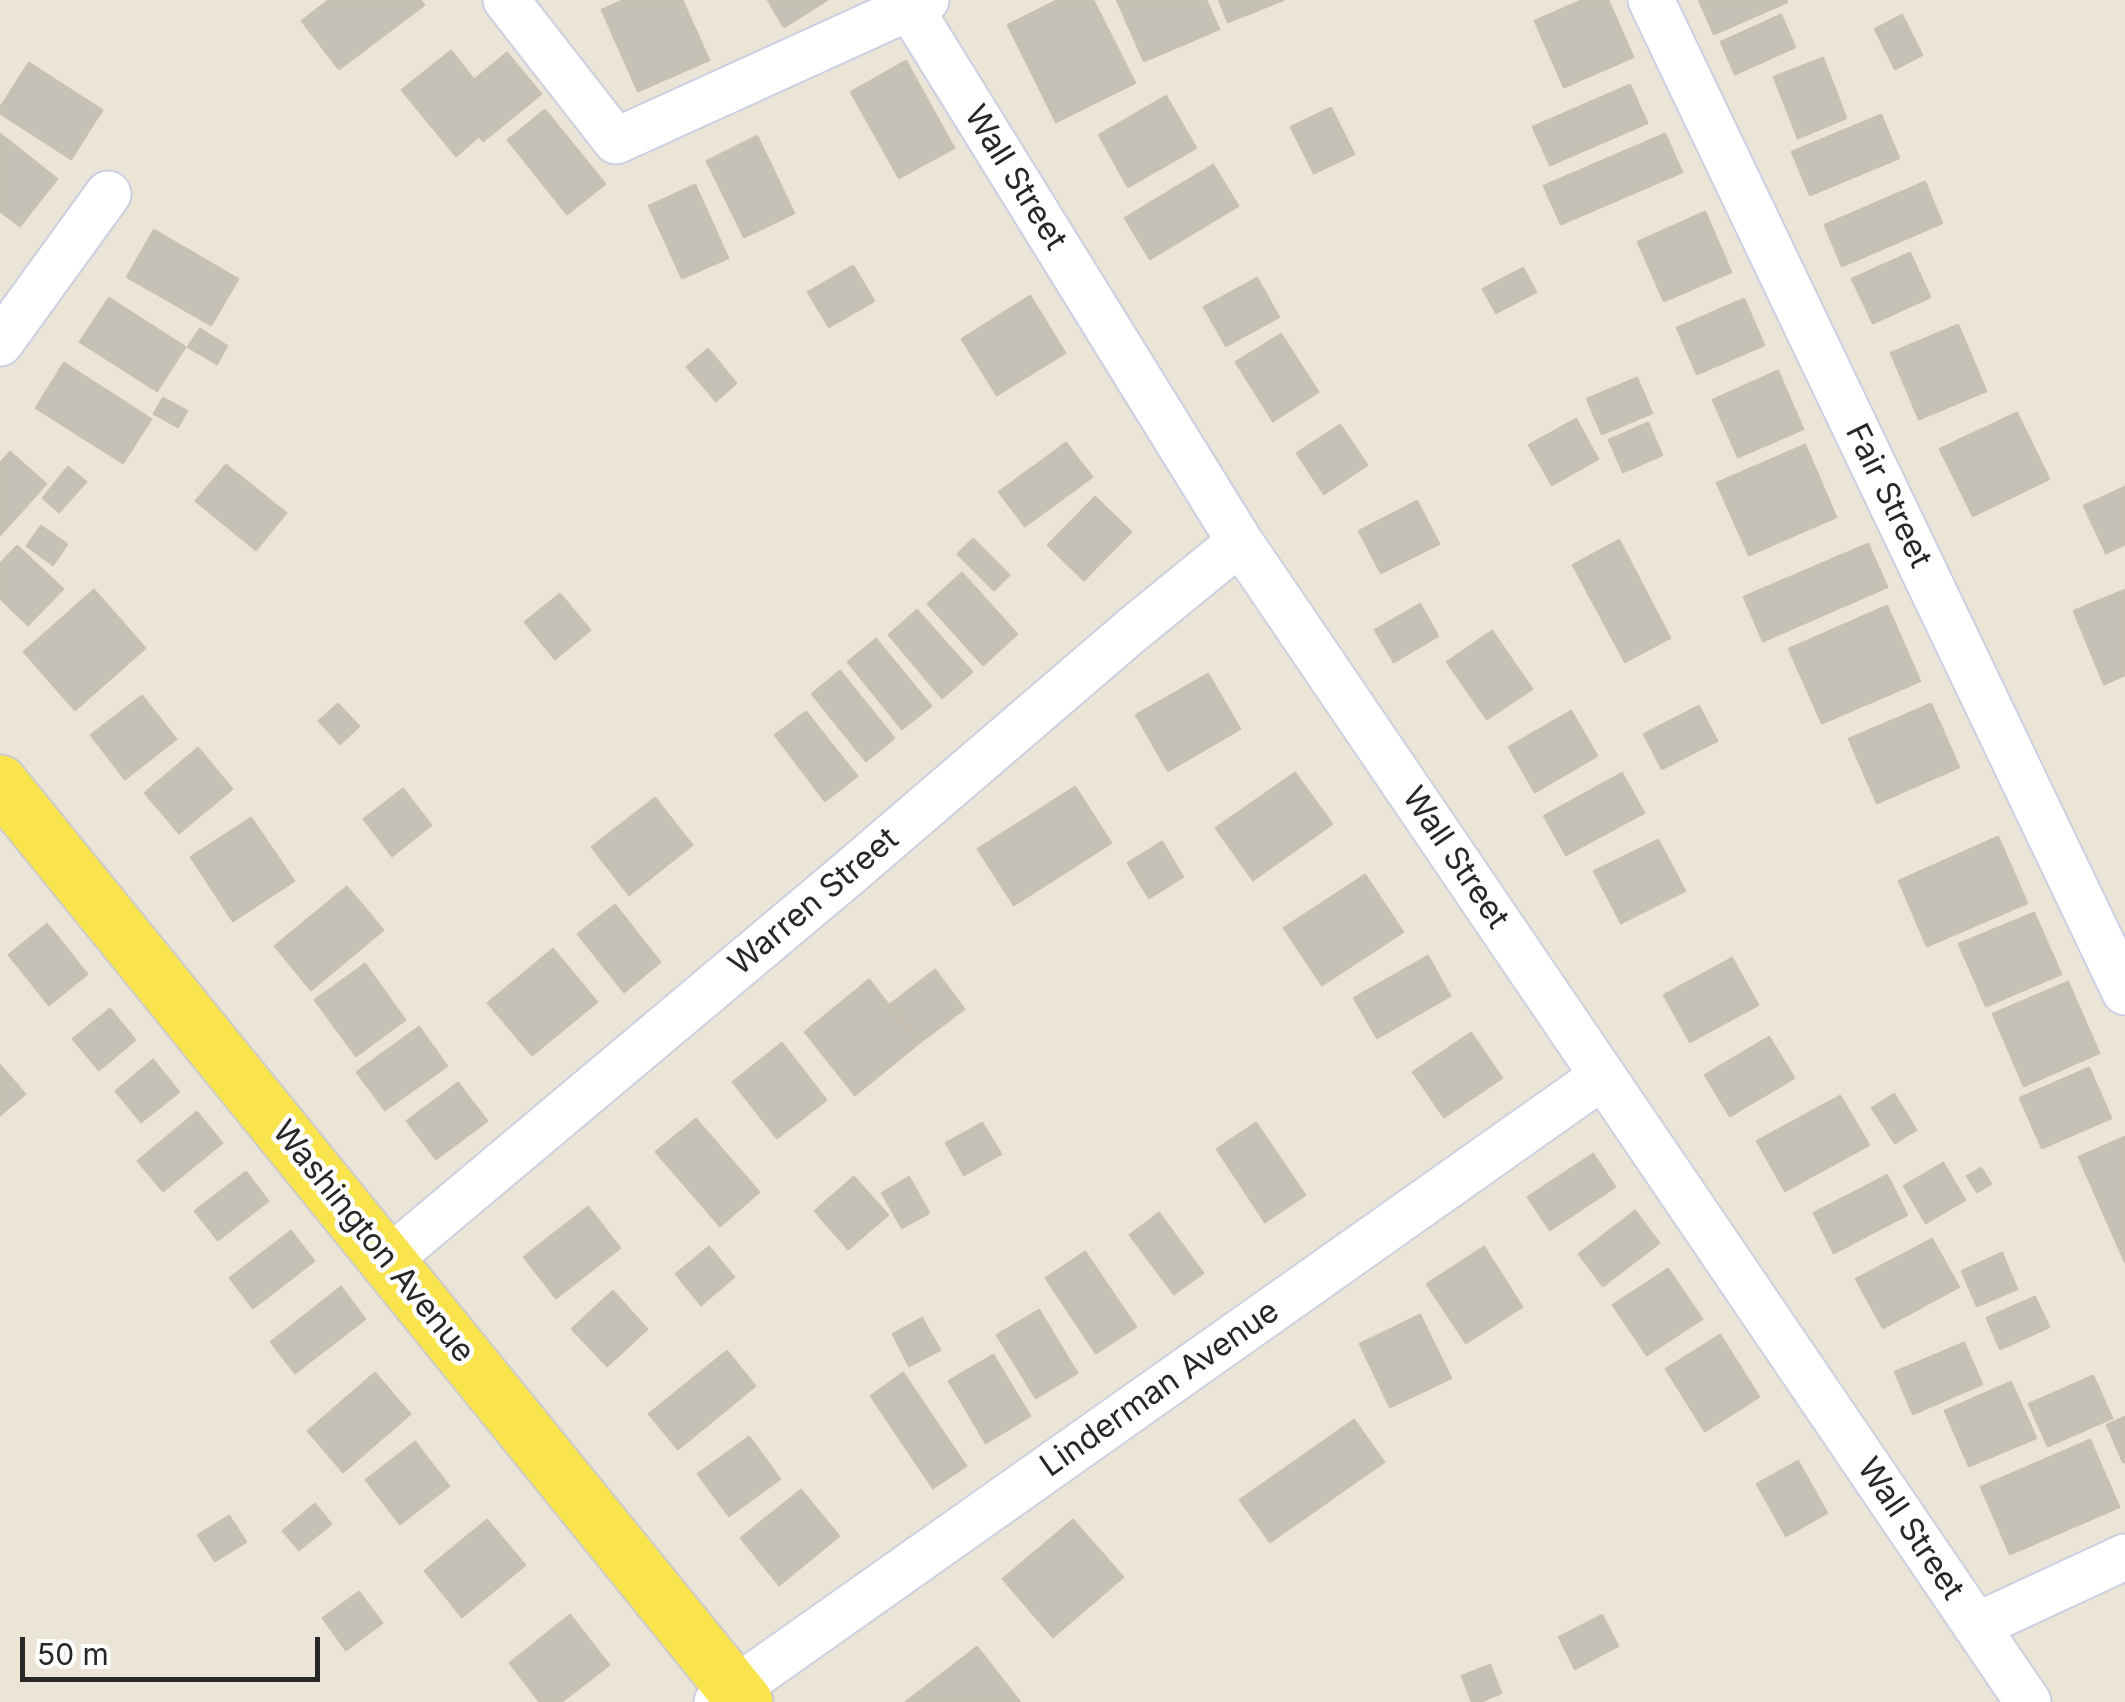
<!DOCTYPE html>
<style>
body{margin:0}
#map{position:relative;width:2125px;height:1702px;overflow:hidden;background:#ebe5d7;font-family:Inter,sans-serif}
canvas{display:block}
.scale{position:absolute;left:20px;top:1637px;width:300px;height:45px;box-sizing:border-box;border:5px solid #272727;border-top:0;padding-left:12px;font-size:30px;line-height:35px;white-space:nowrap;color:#272727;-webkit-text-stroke:8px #fff;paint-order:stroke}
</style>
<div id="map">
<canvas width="2125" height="1702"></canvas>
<div class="scale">50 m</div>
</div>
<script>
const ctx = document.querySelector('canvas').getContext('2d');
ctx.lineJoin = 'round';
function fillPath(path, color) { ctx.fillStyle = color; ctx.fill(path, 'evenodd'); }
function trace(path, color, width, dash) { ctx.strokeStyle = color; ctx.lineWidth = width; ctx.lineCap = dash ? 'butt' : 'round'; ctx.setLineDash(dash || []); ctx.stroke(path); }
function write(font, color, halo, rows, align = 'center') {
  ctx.font = font + ' Inter,sans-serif'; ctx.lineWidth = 9; ctx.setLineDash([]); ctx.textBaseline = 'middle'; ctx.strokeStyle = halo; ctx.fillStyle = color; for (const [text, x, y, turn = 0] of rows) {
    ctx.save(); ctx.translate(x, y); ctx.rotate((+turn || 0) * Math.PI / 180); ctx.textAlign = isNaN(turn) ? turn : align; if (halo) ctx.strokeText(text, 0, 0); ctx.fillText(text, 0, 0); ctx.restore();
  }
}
const building = new Path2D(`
 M329 0H420L424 5 339 69 302 21Z
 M624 0H682L709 60 638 91 602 10Z
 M768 0H827L784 27Z
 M1058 0H1093L1135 83 1056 122 1008 25Z
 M1117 0H1206L1219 29 1144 61Z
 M1219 0H1283L1228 22Z
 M1583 0H1608L1633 57 1564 87 1535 21Z
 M1699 0H1786L1787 2 1714 34Z
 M1781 15 1795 47 1735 74 1721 42Z
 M1902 15 1922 55 1895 69 1875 29Z
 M451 51 474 80 507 53 541 94 483 141 479 136 456 156 402 90Z
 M1823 58 1846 118 1798 138 1774 77Z
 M906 61 954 148 899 178 851 92Z
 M29 63 102 110 71 159 0 113V108Z
 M1630 85 1647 123 1550 165 1533 127Z
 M1166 96 1196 148 1128 187 1099 135Z
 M1331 108 1354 154 1314 173 1291 127Z
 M545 110 605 184 567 214 508 140Z
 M1881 115 1899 158 1810 195 1792 152Z
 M0 134 57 179 20 226 0 211Z
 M1665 134 1682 172 1561 224 1544 186Z
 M757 136 794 213 744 237 707 161Z
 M1213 165 1238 206 1150 259 1125 218Z
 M1925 182 1942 223 1842 266 1825 225Z
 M695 185 728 258 682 278 649 206Z
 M1705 212 1731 272 1664 301 1638 242Z
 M154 230 238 279 211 325 127 277Z
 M1910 253 1930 297 1873 323 1852 279Z
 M853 266 874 301 829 327 808 292Z
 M1523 268 1536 292 1496 313 1483 289Z
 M1257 278 1279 317 1226 346 1204 307Z
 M1030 296 1065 353 997 395 962 339Z
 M109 298 185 347 157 391 80 342Z
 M1744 299 1764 345 1697 374 1677 328Z
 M1958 325 1986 391 1919 419 1891 353Z
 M200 329 227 346 217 364 188 347Z
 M1281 334 1318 392 1273 421 1236 362Z
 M708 349 736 383 716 401 687 367Z
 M64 363 151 419 123 463 36 408Z
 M1778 371 1803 429 1738 457 1713 400Z
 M1637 378 1652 413 1602 434 1587 399Z
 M163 398 187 411 178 427 154 414Z
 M2017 413 2049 479 1973 516 1940 449Z
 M1576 419 1598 459 1552 485 1529 445Z
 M1648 423 1662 455 1623 472 1609 440Z
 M1340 425 1367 465 1324 494 1297 453Z
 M1066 443 1092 477 1025 526 999 492Z
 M1805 445 1836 517 1749 555 1717 483Z
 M10 452 46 484 0 535V463Z
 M226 465 286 513 256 550 196 501Z
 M68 467 86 482 59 512 43 498Z
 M2125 487V544L2106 553 2084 506Z
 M1095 497 1131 532 1084 580 1048 545Z
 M1417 501 1439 544 1381 573 1359 531Z
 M41 526 67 544 53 565 27 546Z
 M973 539 1009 575 994 590 958 554Z
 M1619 540 1670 638 1625 662 1573 565Z
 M1868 544 1887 587 1763 641 1744 597Z
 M17 546 63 589 28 625 0 598V564Z
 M962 573 1017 634 983 665 928 604Z
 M94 590 145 648 75 710 24 652Z
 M2125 590V675L2104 684 2074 611Z
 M560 594 590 630 555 659 525 622Z
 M1420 604 1438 636 1394 662 1375 630Z
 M1887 606 1920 681 1822 723 1789 649Z
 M917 610 972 672 942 698 889 635Z
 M1492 631 1532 689 1487 719 1447 662Z
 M876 639 931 706 902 729 848 662Z
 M840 671 894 738 866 761 812 694Z
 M1208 674 1240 729 1168 771 1136 715Z
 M142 696 176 739 125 779 91 735Z
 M338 704 359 726 340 744 319 721Z
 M1931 704 1959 767 1877 803 1849 739Z
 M1699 706 1717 741 1662 769 1644 734Z
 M1571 711 1597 756 1535 792 1509 747Z
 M806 712 857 776 825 801 775 735Z
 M198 748 232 789 179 833 145 793Z
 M1295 773 1332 824 1253 880 1216 828Z
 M1622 773 1644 813 1566 855 1544 816Z
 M1075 787 1111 843 1014 905 978 849Z
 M403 789 431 825 392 856 364 819Z
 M655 798 692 845 629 895 592 847Z
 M251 818 294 881 233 921 191 857Z
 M1998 837 2027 903 1927 946 1899 881Z
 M1658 840 1685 891 1621 923 1594 871Z
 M1162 842 1183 877 1149 898 1128 863Z
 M1365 875 1403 932 1322 985 1284 928Z
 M347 887 383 930 311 990 275 946Z
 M615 905 660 962 624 992 578 934Z
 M2034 913 2061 974 1986 1006 1959 944Z
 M47 924 87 974 49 1005 9 955Z
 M553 949 597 1002 532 1055 488 1003Z
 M1428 956 1450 996 1377 1038 1354 998Z
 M1732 958 1758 1005 1690 1042 1664 995Z
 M365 964 405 1020 356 1056 315 1000Z
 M935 970 964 1009 919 1043 891 1004Z
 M869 980 919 1043 855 1095 805 1032Z
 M2068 982 2099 1053 2024 1086 1993 1014Z
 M110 1009 135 1040 99 1070 73 1039Z
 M419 1027 447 1066 385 1110 357 1072Z
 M1471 1033 1502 1078 1444 1117 1413 1072Z
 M1769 1037 1794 1078 1730 1116 1705 1075Z
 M782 1043 826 1100 777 1138 733 1082Z
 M153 1060 179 1092 141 1122 116 1091Z
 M0 1065 25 1094 0 1115Z
 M2089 1068 2111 1118 2042 1148 2020 1098Z
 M458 1083 487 1121 436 1159 407 1121Z
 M1894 1094 1916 1130 1895 1143 1872 1108Z
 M1840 1096 1869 1145 1785 1191 1757 1141Z
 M197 1112 222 1143 163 1191 138 1161Z
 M696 1119 759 1192 720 1226 656 1152Z
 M982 1123 1001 1154 964 1175 946 1143Z
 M1256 1123 1305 1195 1265 1222 1217 1149Z
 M2125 1137V1262L2079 1157Z
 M1593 1154 1615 1187 1550 1230 1528 1197Z
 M1943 1163 1965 1200 1926 1223 1904 1186Z
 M1981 1168 1991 1184 1977 1192 1967 1176Z
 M246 1172 268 1201 218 1240 195 1211Z
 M1887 1175 1907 1215 1834 1253 1814 1213Z
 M854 1177 888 1215 848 1249 815 1211Z
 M909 1177 929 1213 902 1228 882 1193Z
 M588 1207 620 1248 556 1298 524 1257Z
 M1635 1211 1659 1243 1603 1286 1579 1254Z
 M1159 1213 1203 1273 1174 1294 1130 1235Z
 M291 1231 314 1261 253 1308 230 1278Z
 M1932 1239 1959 1287 1883 1328 1856 1279Z
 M709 1247 734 1277 701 1305 676 1274Z
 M1484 1247 1522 1307 1466 1343 1427 1284Z
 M1085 1252 1136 1327 1096 1353 1046 1278Z
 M2002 1253 2017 1289 1977 1306 1962 1271Z
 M1668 1269 1702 1319 1647 1355 1613 1305Z
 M341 1287 365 1319 295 1373 271 1342Z
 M613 1291 647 1329 607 1366 572 1329Z
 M2035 1297 2049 1327 2000 1349 1987 1318Z
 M1039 1310 1077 1373 1036 1398 997 1335Z
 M1420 1315 1451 1378 1390 1407 1360 1344Z
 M922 1318 940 1350 909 1366 893 1334Z
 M1720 1335 1759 1397 1705 1431 1666 1369Z
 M1964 1343 1982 1384 1913 1414 1895 1372Z
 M727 1351 755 1386 678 1449 649 1414Z
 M993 1355 1030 1416 986 1443 949 1381Z
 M375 1373 410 1414 343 1472 308 1431Z
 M903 1373 966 1466 933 1488 871 1396Z
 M2093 1376 2112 1418 2048 1446 2029 1404Z
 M2011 1382 2036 1438 1969 1466 1945 1411Z
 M2125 1417V1462H2123L2107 1425Z
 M1354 1420 1384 1462 1270 1542 1240 1500Z
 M749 1437 780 1479 729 1516 698 1474Z
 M2090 1440 2119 1507 2010 1554 1981 1487Z
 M415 1442 449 1486 400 1524 366 1480Z
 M1798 1461 1827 1513 1786 1536 1757 1484Z
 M801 1490 839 1536 779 1585 741 1538Z
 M315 1504 331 1524 299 1550 283 1531Z
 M229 1516 246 1542 215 1561 198 1535Z
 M487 1520 525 1565 462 1617 425 1571Z
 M1073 1520 1123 1577 1053 1637 1003 1579Z
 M359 1592 382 1623 346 1650 323 1618Z
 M570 1615 609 1665 561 1702H540L510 1663Z
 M1602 1615 1618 1646 1575 1669 1559 1637Z
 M977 1647 1020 1702H906Z
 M1490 1665 1501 1693 1480 1702H1472L1462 1676Z`);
const minor = new Path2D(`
 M506 0 616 141 926 0
 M905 0 1240 542 2028 1702
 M1651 0 2125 992
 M0 343 108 194
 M388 1260 849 873 1131 631 1240 542
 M1976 1626 2125 1557
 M717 1702 1603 1076`);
const major = new Path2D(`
 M0 783 745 1702`);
const streetNames = [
 ["Wall Street",1015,178,58],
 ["Fair Street",1888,496,64],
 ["Wall Street",1455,858,56],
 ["Warren Street",814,902,-40],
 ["Washington Avenue",373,1242,51],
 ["Linderman Avenue",1160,1389,-35],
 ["Wall Street",1910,1529,56]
];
fillPath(building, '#c6c1b7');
trace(building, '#c6c1b1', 2.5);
trace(minor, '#cccee2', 49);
trace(major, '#cbcbcb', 59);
trace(minor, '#fff', 45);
trace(major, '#fae44d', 55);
write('32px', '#272727', '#fff', streetNames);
</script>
